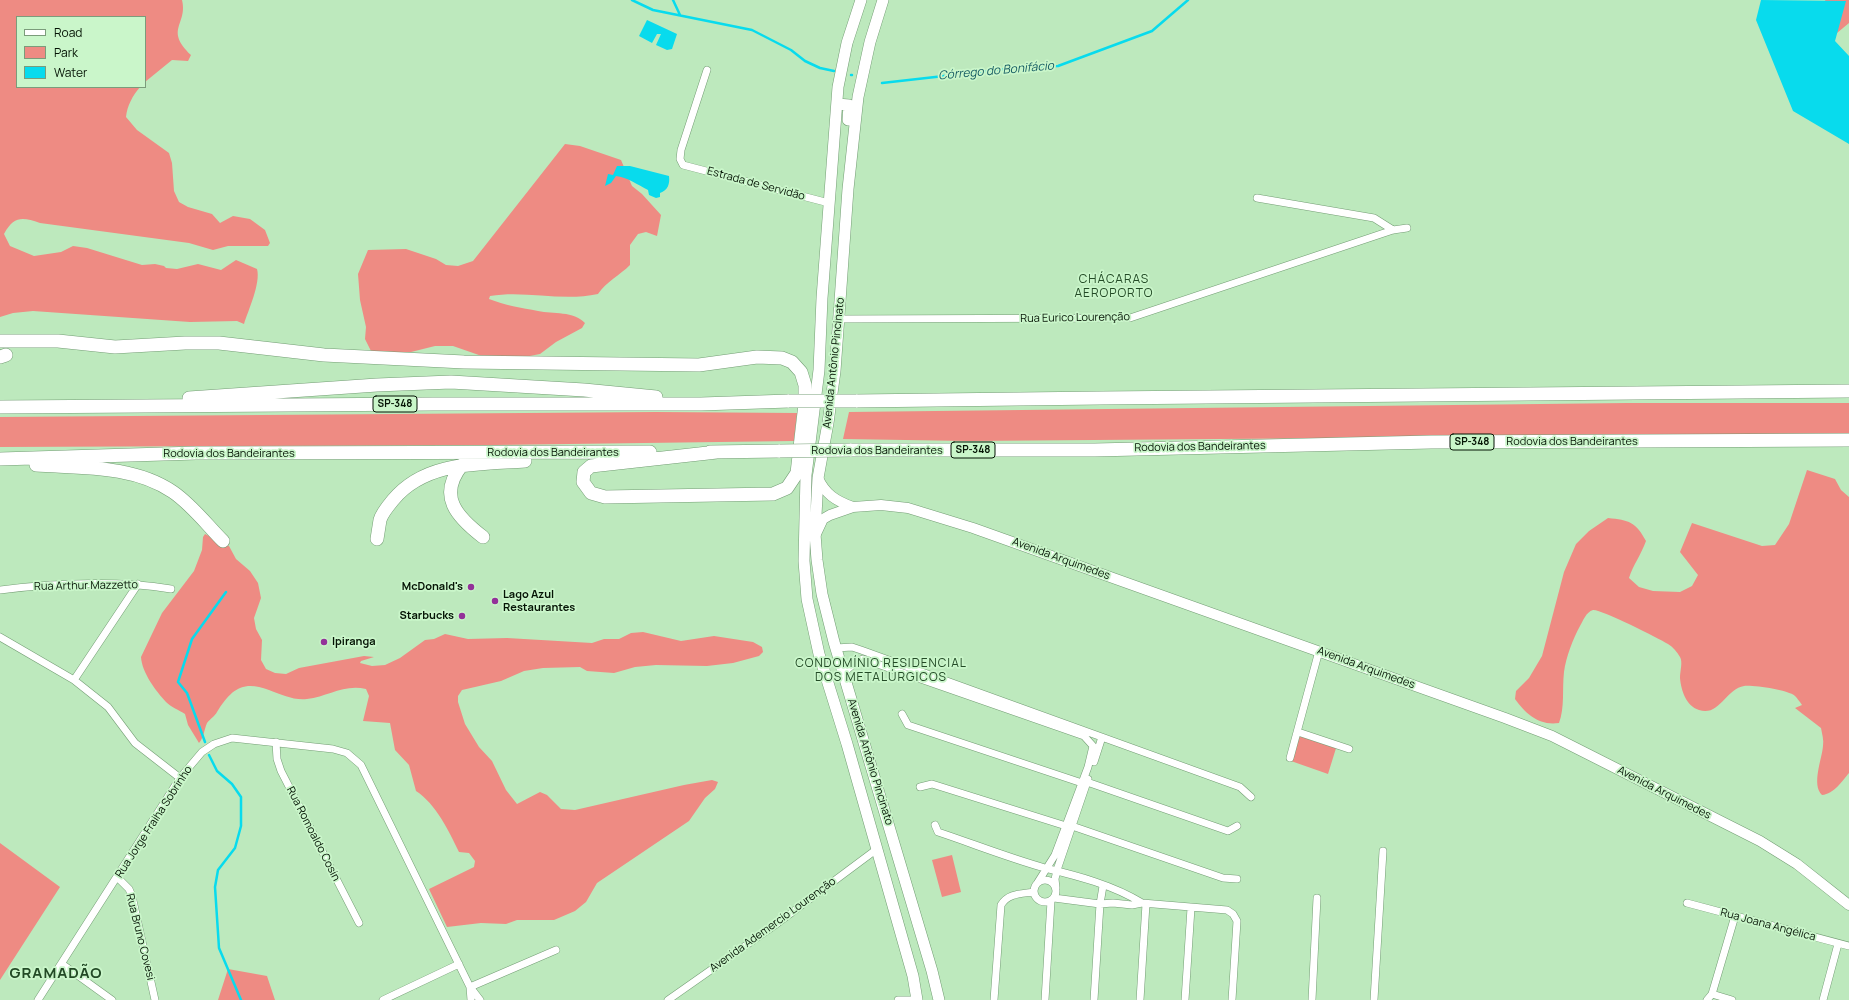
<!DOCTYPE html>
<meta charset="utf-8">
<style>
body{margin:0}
#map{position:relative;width:1849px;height:1000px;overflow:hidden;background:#bde9bd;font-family:Manrope,sans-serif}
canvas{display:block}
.legend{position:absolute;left:16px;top:16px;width:130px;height:72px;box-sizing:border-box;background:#caf6ca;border:1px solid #7b9c7b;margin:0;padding:5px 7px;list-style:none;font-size:12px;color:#051405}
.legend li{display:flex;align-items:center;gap:8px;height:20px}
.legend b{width:20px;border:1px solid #7b9c7b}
</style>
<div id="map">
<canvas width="1849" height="1000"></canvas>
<ul class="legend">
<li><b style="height:5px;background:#fff"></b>Road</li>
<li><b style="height:11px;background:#ee8b83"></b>Park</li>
<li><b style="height:11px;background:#08dbed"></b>Water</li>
</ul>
</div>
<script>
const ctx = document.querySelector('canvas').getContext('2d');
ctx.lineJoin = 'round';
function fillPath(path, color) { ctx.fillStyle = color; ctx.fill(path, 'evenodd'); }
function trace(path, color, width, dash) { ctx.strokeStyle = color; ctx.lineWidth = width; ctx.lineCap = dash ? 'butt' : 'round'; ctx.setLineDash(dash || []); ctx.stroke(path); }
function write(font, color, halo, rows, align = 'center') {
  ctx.font = font + ' Manrope,sans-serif'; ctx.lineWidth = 3.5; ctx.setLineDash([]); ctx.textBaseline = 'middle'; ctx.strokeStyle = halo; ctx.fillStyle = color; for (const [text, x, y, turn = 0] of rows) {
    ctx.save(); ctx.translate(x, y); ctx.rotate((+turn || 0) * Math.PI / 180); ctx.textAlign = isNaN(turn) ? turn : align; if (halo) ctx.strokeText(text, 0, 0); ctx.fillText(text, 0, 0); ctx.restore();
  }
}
const green = new Path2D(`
 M0 0H182C188 25 164 29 191 55L188 61 172 60 145 82V17H17V87H140C133 95 127 106 126 117L137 130 169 153 172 163 174 191 179 202 188 207 212 214 220 223 233 216 250 219 265 230 270 243 268 246H228L213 250 189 243 40 223C22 217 14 216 4 234L10 246 34 256 61 252 73 246 87 248 142 265 155 264 164 266 166 268 177 269 198 264 221 270 236 260 257 269C261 283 248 311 244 324L237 321 190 322 33 311 13 313 0 317Z
 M1825 0H1849V23L1837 33Z
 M565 144 580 146 621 160 632 186 642 194 661 215 657 236 646 232 638 234 630 245V265C620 275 606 282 598 294 562 302 526 290 490 296L489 299C504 305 522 308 538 311 553 314 574 311 585 323L582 328 556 342 540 354 499 362 453 346H435L411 352 372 353 365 339 366 327 360 300 358 274 368 250 406 249 436 259 446 265 458 266 473 261Z
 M1627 403H1849V434L968 441 843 439 849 412Z
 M656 412 797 413 794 441 494 445 0 447V417Z
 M1807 470 1835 479 1841 490 1849 497V773C1842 781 1834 794 1822 795 1811 785 1822 759 1823 746 1824 740 1822 734 1821 728L1795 708 1802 705C1800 702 1797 698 1795 696 1788 690 1754 685 1744 686 1726 689 1719 717 1699 710 1686 706 1681 690 1680 678 1680 671 1683 662 1680 657 1677 652 1673 647 1668 644 1658 638 1601 609 1593 610 1586 612 1583 621 1580 626 1573 639 1566 657 1564 672 1562 689 1565 707 1559 723 1539 726 1526 714 1515 699L1516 691 1529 678 1542 656 1564 572 1576 544 1589 531 1608 518C1629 520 1636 522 1646 541 1641 555 1633 565 1629 578L1639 587 1653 591 1680 592 1692 586 1698 575 1680 552 1692 523 1762 546 1775 545 1789 524Z
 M205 534 229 546 236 559 250 571 258 583 261 598 254 618 256 629 262 640 261 660 266 669 275 673 286 674 299 668 364 656 374 657 361 661 360 663 372 666 385 665 400 658 425 640 434 639 445 634 468 639 507 638 592 643 604 639H619L631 633 643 632 681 641 714 636 753 642 762 647 763 652 759 656 733 663 707 666 656 665 635 667 614 673 587 671 580 667 543 668 524 671 501 681 462 690 458 696V702L465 724 479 747 492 761 506 790 517 804 540 792 547 795 561 809 575 810 684 785 712 780 718 782 715 789 705 798 689 821 597 883 586 902 575 911 554 920H517L506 924 481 923 447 927 429 889 474 867 475 861 469 853 459 852C449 831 436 804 416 791L409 765 395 750 390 723 363 721 369 696 366 689C343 684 328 697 307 699 295 701 280 694 269 690 242 680 231 690 217 712 215 716 210 719 207 723 204 730 204 737 199 743L188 725 185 714C179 710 171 707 166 702 156 691 142 673 141 657L162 613 194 571 202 550 203 537Z
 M1298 732 1337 745 1328 774 1291 761Z
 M0 843 60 887 0 980Z
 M952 855 961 892 942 897 932 860Z
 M228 969 267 976 275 1000H218Z`);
const water = new Path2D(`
 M1761 0 1846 1 1835 41 1849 56V144L1793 111 1756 20Z
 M647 20 677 34 672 49 667 50 656 45 661 34H657L652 43 639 36Z
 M617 166H630L669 176C670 184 668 190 660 193V197L656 198 649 195 648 190C638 185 627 177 616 176L611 183 605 186 608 174 613 175Z`);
const stream = new Path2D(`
 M632 0 653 10 752 30 791 50 805 61 820 68 834 71
 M673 0 680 15
 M851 75H852
 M882 83 1015 68 1058 66 1152 31 1188 0
 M205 742 187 693 178 682 192 639 226 592
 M209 755 217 771 232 784 241 797V826L235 848 218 870 215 887 219 948 241 1000`);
const street = new Path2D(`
 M707 70 681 150 680 159 683 165 829 203
 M1257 198 1374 218 1393 230
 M840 319 1130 318 1393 230 1407 228
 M0 590C57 583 115 580 171 589
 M0 637 74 680 108 707 135 743 180 778
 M836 648 852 647 861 650 1240 787 1251 797
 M843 673 856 662 863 659 1084 736 1093 746 1088 767 1055 855 1038 882
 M74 680 138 584
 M902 714 908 725 1082 783 1087 782 1228 831 1237 826
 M1298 732 1349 749
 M276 742 277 759 281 771 359 923
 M1290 758 1319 651
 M1094 762 1102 737
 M920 787 932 784 1066 826H1072L1223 878 1237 879
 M935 825 938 832C974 844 1009 858 1045 868 1078 876 1113 885 1142 903
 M118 878 129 889 132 896 155 1000
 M1034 891a11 11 0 1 1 22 0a11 11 0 1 1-22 0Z
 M1056 888 1055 879 1057 870 1088 779
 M1054 898 1100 904 1113 903 1132 905 1142 903 1227 910 1233 914 1237 921 1232 1000
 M1687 903 1849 946
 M62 964 112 1000
 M470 987 556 950
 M470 987 471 1000
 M1712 994 1732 1000
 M38 1000 180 778 202 752 214 744 232 738 333 749 347 753 361 765 470 987 480 1000
 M383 1000 459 964
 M668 1000 775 925 877 849
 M898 1000H910
 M994 1000 1001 905C1008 893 1021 894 1034 892
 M1045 1000 1051 901
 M1094 1000 1100 904 1103 886
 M1140 1000 1146 904
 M1185 1000 1191 908
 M1312 1000 1317 898
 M1374 1000 1383 851
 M1707 1000 1712 994 1735 916
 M1823 1000 1838 944`);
const secondary = new Path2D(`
 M818 478C825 494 836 501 853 507
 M816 534 823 519 830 515 853 507 881 505 908 508 973 528 1505 718 1552 736 1760 841 1797 864 1849 905`);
const primary = new Path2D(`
 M861 0 847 43 838 87 822 298 819 370 806 475 804 561 807 599 819 654 847 744 913 976 917 1000
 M883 0 870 42 858 97 848 189 835 371 828 423 818 478 815 534 817 560 822 594 834 642 932 971 939 1000
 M837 104 849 105 848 120`);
const highway = new Path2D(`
 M0 341H58L115 347 185 343H219L324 355 464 362 699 365 757 357 782 358 792 362 801 372 805 385V404L797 473 787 488 773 494 605 497 591 493 583 482 584 472 591 466 717 452
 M0 357 6 355
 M189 398 377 385 451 382 584 390 656 397
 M856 401 1101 398 1849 391
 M0 407 433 404H701L789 401
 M850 450H1095L1431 442 1849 440
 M710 452 780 451
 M0 459 196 453 650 452
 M36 465C81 468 134 465 173 492 192 505 207 525 223 541
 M462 465C437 496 457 517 483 537
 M377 539C378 533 379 526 380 520 382 513 388 506 393 500 425 461 479 464 525 461`);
const highwayBridge = new Path2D(`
 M789 401H856
 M780 451 850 450`);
const markers = [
 [471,587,4,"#933199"],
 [495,601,4,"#933199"],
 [462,616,4,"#933199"],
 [324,642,4,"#933199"]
];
const shields = [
 [395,404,44],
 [1472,442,44],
 [973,450,44]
];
const shieldNames = [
 ["SP-348",395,404],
 ["SP-348",1472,442],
 ["SP-348",973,450]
];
const streetNames = [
 ["Estrada de Servidão",756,184,15],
 ["Rua Eurico Lourenção",1075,318,-1],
 ["Avenida Antônio Pincinato",834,363,-84],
 ["Rodovia dos Bandeirantes",1572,442],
 ["Rodovia dos Bandeirantes",1200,447,-1],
 ["Rodovia dos Bandeirantes",877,451],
 ["Rodovia dos Bandeirantes",553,453],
 ["Rodovia dos Bandeirantes",229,454],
 ["Avenida Arquimedes",1061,559,20],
 ["Rua Arthur Mazzetto",86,586,-1],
 ["Avenida Arquimedes",1366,668,20],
 ["Avenida Antônio Pincinato",870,762,73],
 ["Avenida Arquimedes",1664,793,27],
 ["Rua Jorge Fraiha Sobrinho",154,822,-57],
 ["Rua Romoaldo Cosin",313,834,63],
 ["Avenida Ademercio Lourenção",773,925,-36],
 ["Rua Joana Angélica",1768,925,15],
 ["Rua Bruno Covesi",140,937,76]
];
const poiNames = [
 ["McDonald's",463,587],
 ["Lago Azul",503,595,"left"],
 ["Restaurantes",503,608,"left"],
 ["Starbucks",454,616],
 ["Ipiranga",332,642,"left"]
];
const waterNames = [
 ["Córrego do Bonifácio",996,71,-5]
];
const neighbourhoodNames = [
 ["CHÁCARAS",1114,280],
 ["AEROPORTO",1114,294],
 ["CONDOMÍNIO RESIDENCIAL",881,664],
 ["DOS METALÚRGICOS",881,678]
];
const districtNames = [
 ["GRAMADÃO",56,974]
];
fillPath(green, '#ee8b83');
fillPath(water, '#08dbed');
trace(stream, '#08dbed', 2.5);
trace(street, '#739d74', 8);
trace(secondary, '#739d74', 11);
trace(primary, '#739d74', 12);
trace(highway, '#739d74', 14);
trace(street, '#fff', 7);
trace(secondary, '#fff', 10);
trace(primary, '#fff', 11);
trace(highway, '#fff', 13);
trace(highwayBridge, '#739d74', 14, []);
trace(highwayBridge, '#fff', 13);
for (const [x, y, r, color] of markers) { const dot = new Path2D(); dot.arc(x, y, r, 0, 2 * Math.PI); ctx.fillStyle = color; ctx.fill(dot); trace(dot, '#caf6ca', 1.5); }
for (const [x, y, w] of shields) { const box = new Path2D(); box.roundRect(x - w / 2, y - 8, w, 16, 3); ctx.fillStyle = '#caf6ca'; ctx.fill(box); trace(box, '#051405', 1); }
write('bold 10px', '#051405', null, shieldNames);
write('11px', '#051405', '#caf6ca', streetNames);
write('bold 11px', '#051405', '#caf6ca', poiNames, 'right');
write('italic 12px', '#145b62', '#caf6ca', waterNames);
ctx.letterSpacing = '1px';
write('12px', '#234a26', '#caf6ca', neighbourhoodNames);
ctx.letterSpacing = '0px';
ctx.letterSpacing = '1px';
write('bold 15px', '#234a26', '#caf6ca', districtNames);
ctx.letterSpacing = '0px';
</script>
